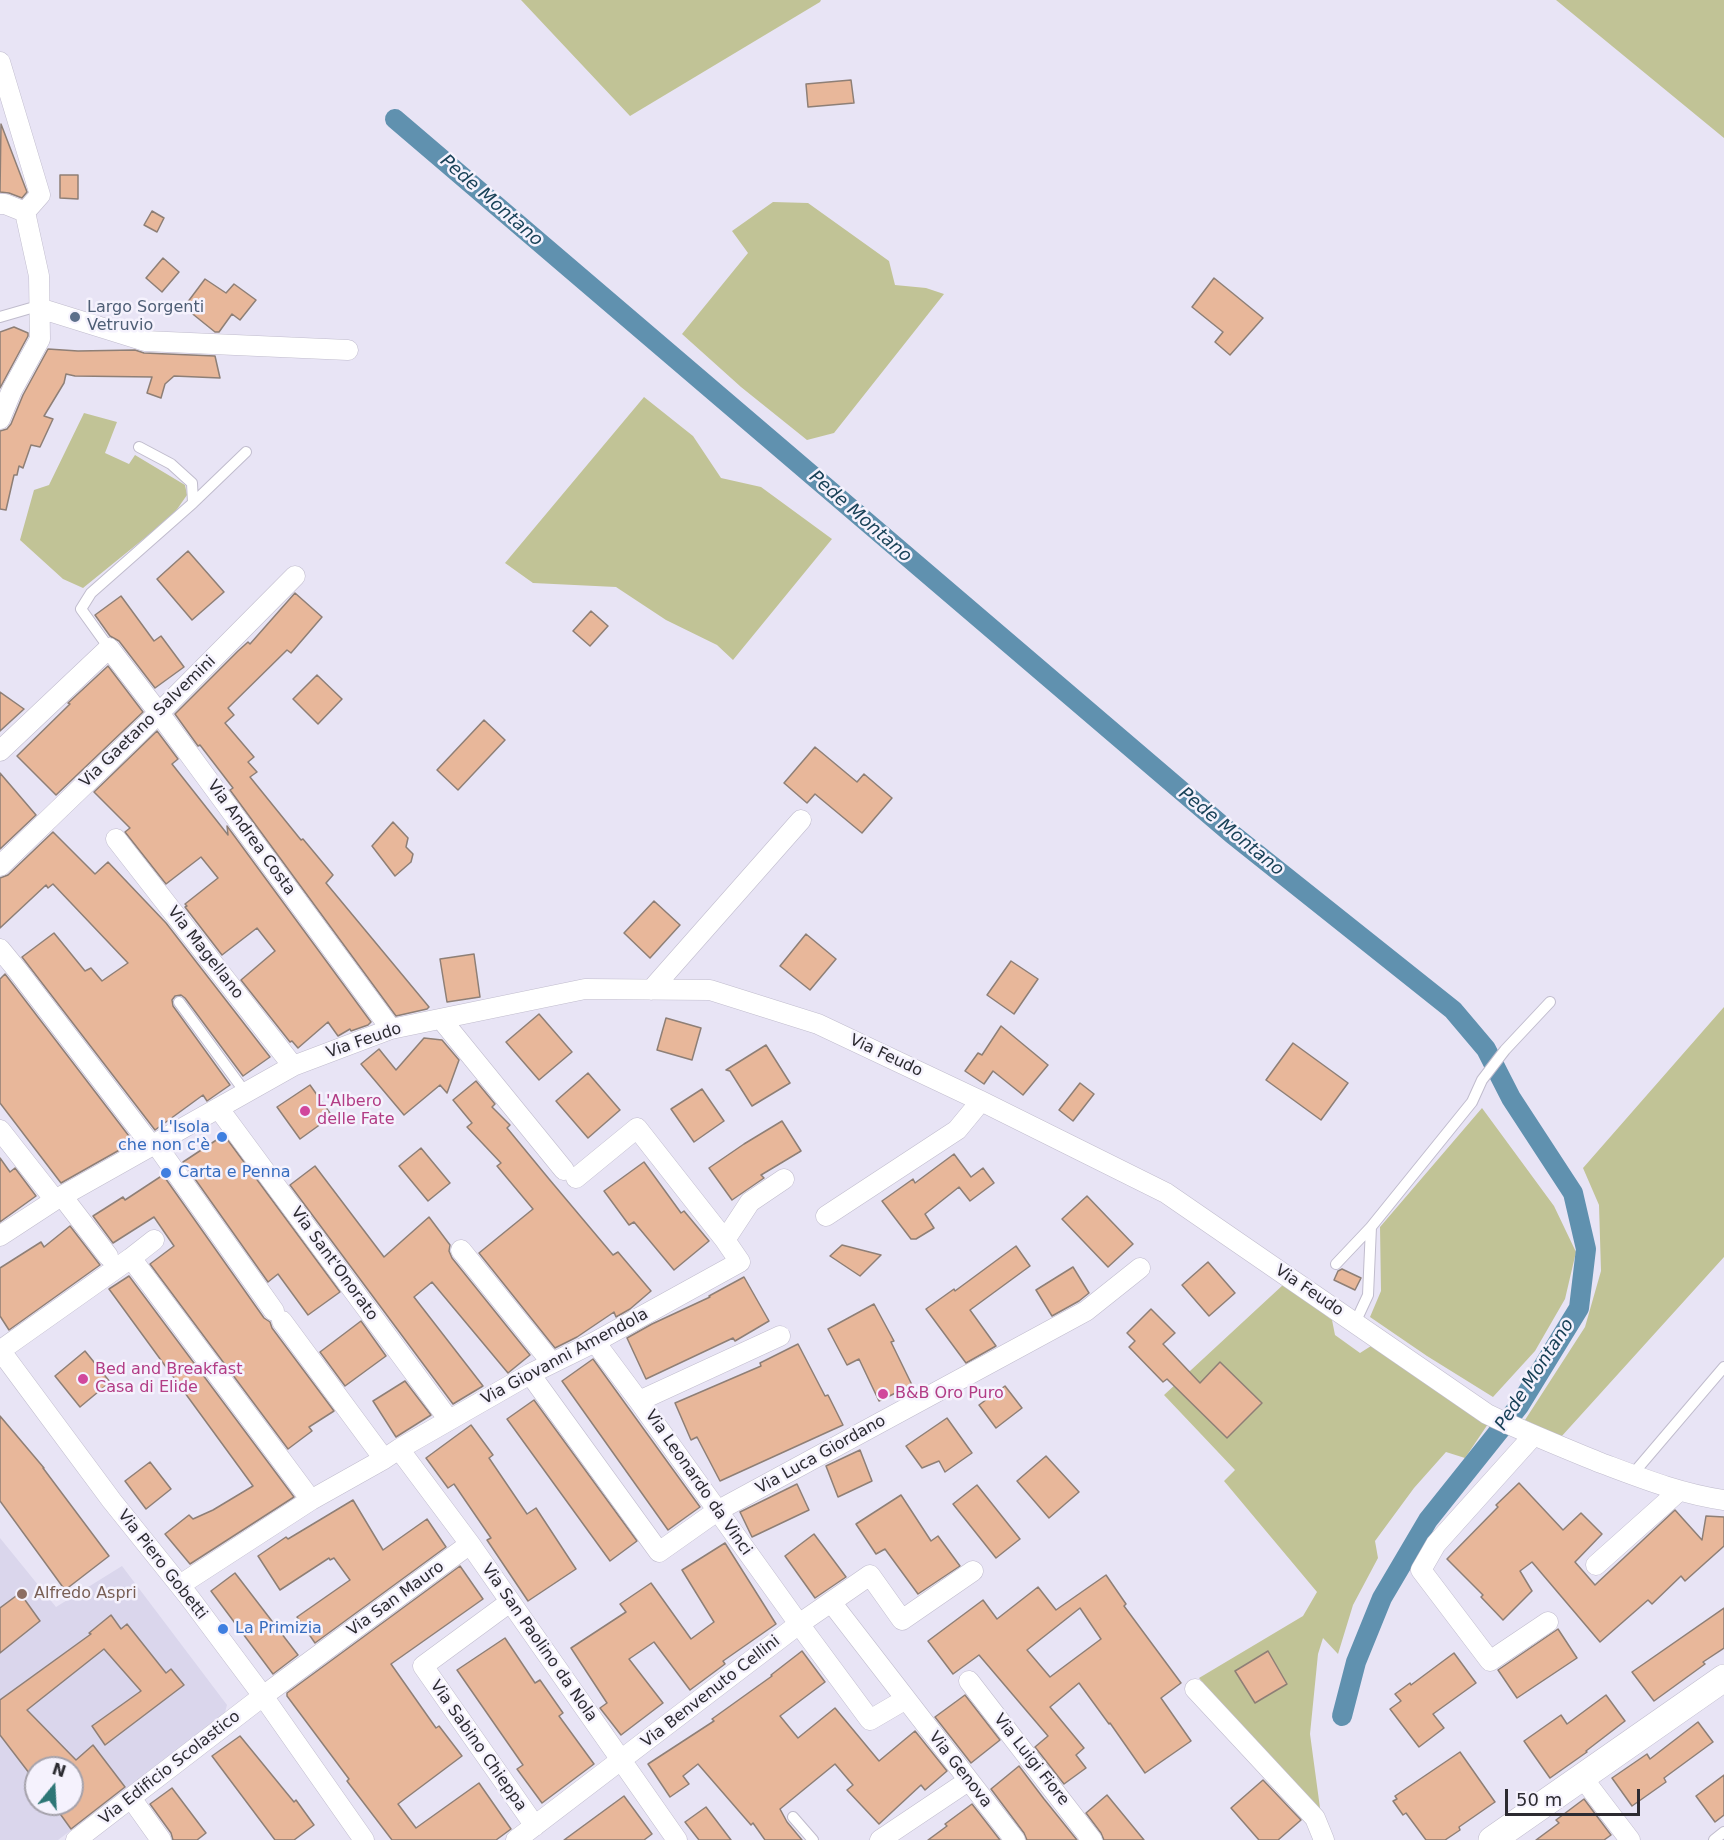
<!DOCTYPE html>
<meta charset="utf-8">
<style>
body{margin:0}
#map{position:relative;width:1724px;height:1840px;overflow:hidden;background:#e8e4f5;font-family:"DejaVu Sans",sans-serif}
canvas{display:block}
.north{position:absolute;left:24px;top:1756px;width:60px;height:60px;box-sizing:border-box;background:#f5f2fd;border:2px solid #a5a2ab;border-radius:50%;rotate:18deg;font-size:16px;font-weight:700;line-height:24px;text-align:center;color:#2c2b31}
.north::after{content:'';display:block;margin:auto;width:21px;height:27px;background:#2d7676;clip-path:polygon(50% 0,100% 100%,50% 72%,0 100%)}
.scale{position:absolute;left:1505px;top:1789px;width:135px;height:27px;box-sizing:border-box;border:3px solid #2c2b31;border-top:0;padding-left:8px;font-size:18px;line-height:21px;white-space:nowrap;color:#2c2b31;-webkit-text-stroke:4px #f5f2fd;paint-order:stroke}
</style>
<div id="map">
<canvas width="1724" height="1840"></canvas>
<div class="north">N</div>
<div class="scale">50 m</div>
</div>
<script>
const ctx = document.querySelector('canvas').getContext('2d');
ctx.lineJoin = 'round';
function fillPath(path, color) { ctx.fillStyle = color; ctx.fill(path, 'evenodd'); }
function trace(path, color, width, dash) { ctx.strokeStyle = color; ctx.lineWidth = width; ctx.lineCap = dash ? 'butt' : 'round'; ctx.setLineDash(dash || []); ctx.stroke(path); }
function write(font, color, halo, rows, align = 'center') {
  ctx.font = font + ' "DejaVu Sans",sans-serif'; ctx.lineWidth = 5; ctx.setLineDash([]); ctx.textBaseline = 'middle'; ctx.strokeStyle = halo; ctx.fillStyle = color; for (const [text, x, y, turn = 0] of rows) {
    ctx.save(); ctx.translate(x, y); ctx.rotate((+turn || 0) * Math.PI / 180); ctx.textAlign = isNaN(turn) ? turn : align; if (halo) ctx.strokeText(text, 0, 0); ctx.fillText(text, 0, 0); ctx.restore();
  }
}
const education = new Path2D(`
 M0 1538 56 1607 122 1566 227 1705 224 1716 58 1840H0ZM36 1768H72V1804H36Z`);
const green = new Path2D(`
 M521 0H821L820 2 630 116Z
 M1556 0H1724V138Z
 M773 202 808 203 889 261 895 285 926 288 944 294 834 433 807 440 741 387 682 334 748 253 732 231Z
 M644 397 693 436 721 478 761 487 832 539 733 660 717 645 666 620 616 587 533 583 505 563Z
 M84 413 117 422 105 453 129 464 135 455 185 485 187 495 173 515 83 588 63 579 20 540 34 490 49 485Z
 M1724 1007V1257L1561 1437 1525 1420 1585 1327 1601 1271 1599 1205 1583 1168Z
 M1482 1108 1554 1206 1576 1252 1565 1299 1535 1351 1493 1397 1427 1356 1370 1317 1381 1291 1380 1227Z
 M1284 1284 1332 1320 1335 1335 1360 1353 1371 1346 1488 1424 1465 1458 1446 1452 1414 1488 1375 1541 1378 1558 1353 1605 1338 1654 1323 1638 1318 1654 1310 1734 1320 1808 1316 1812 1199 1678 1303 1616 1317 1592 1224 1481 1235 1470 1164 1395Z`);
const canal = new Path2D(`
 M395 119 1232 834 1453 1010 1486 1049 1511 1098 1573 1193 1586 1249 1579 1308 1519 1406 1428 1520 1382 1598 1356 1662 1342 1716`);
const building = new Path2D(`
 M851 80 854 103 808 107 806 84Z
 M1 124 27 192 22 198 9 193 0 192Z
 M60 175H78V199L60 198Z
 M152 211 164 218 157 232 144 225Z
 M163 258 179 272 162 292 146 278Z
 M1214 278 1263 318 1230 355 1215 342 1223 332 1192 307Z
 M205 279 226 293 234 284 256 300 240 320 232 314 219 332H215L184 307Z
 M14 327 28 333V336L0 388V332Z
 M48 349 78 351 135 350 144 353 215 356 220 378 174 376 165 384 161 398 147 393 152 377 75 376 66 374 64 383 44 416 53 419 40 447 31 445 23 468 19 466 17 475H14L6 510 0 509V431L7 429 11 424 23 395Z
 M188 551 224 592 192 620 157 579Z
 M295 593 322 617 291 653 287 650 228 708 234 715 225 723 254 757 248 762 257 772 250 777 301 840 303 839 333 875 326 883 429 1007 427 1009 396 1016 230 790 233 788 200 745 198 746 175 714 238 651 248 642 250 644Z
 M121 596 154 641 161 636 184 667 155 688 119 641 110 636 95 615Z
 M591 611 608 626 590 646 573 631Z
 M108 666 143 712 56 795 17 756 70 704 68 703Z
 M317 675 342 699 318 724 293 699Z
 M0 692 24 709 0 731Z
 M484 720 505 740 458 790 437 770Z
 M157 731 178 759 172 764 228 835 227 826 371 1022 368 1025 351 1031 350 1029 338 1036 328 1022 298 1048 292 1041 290 1042 241 980 275 951 257 928 222 955 185 907 187 906 185 904 218 878 201 857 166 884 125 832 130 828 94 792Z
 M815 747 857 782 864 774 892 798 862 833 815 794 807 803 784 783Z
 M0 773 36 815 0 849Z
 M393 822 408 838 406 847 413 854 411 862 395 876 372 846Z
 M53 832 95 874 108 862 166 923 270 1057 243 1076 185 998 181 995 175 996 172 1000 173 1006 230 1085 207 1101 203 1095 155 1130 22 957 54 933 85 971 91 968 102 981 128 963 53 884 48 888 46 885 0 928V878L8 875Z
 M654 901 680 925 650 958 624 933Z
 M806 934 836 959 810 990 780 966Z
 M474 954 480 997 447 1002 440 959Z
 M1011 961 1038 979 1014 1014 987 995Z
 M5 974 132 1140 123 1148 61 1183 0 1103V979Z
 M539 1014 572 1052 539 1080 506 1042Z
 M666 1018 701 1028 692 1060 657 1050Z
 M1001 1026 1048 1065 1023 1095 993 1071 984 1084 965 1071 978 1053 982 1055Z
 M424 1038 442 1040 459 1060 447 1093 440 1085 404 1115 361 1064 379 1049 396 1070Z
 M1293 1043 1348 1083 1321 1120 1266 1080Z
 M766 1045 790 1083 752 1106 730 1071 726 1070Z
 M588 1073 620 1110 588 1138 556 1101Z
 M476 1081 495 1104 492 1107 510 1125 507 1128 549 1179 613 1255 618 1252 651 1291 630 1309 616 1317 614 1312 577 1337 555 1348 479 1253 533 1209 497 1166 501 1163 467 1127 472 1123 453 1100Z
 M1080 1083 1094 1094 1073 1121 1059 1110Z
 M310 1085 332 1116 300 1139 277 1107Z
 M702 1089 724 1121 694 1142 671 1109Z
 M782 1121 801 1151 761 1175 764 1178 732 1200 709 1168 744 1144Z
 M224 1135 340 1292 308 1315 278 1274 268 1282 183 1162Z
 M421 1148 450 1183 428 1201 399 1166Z
 M954 1154 971 1177 983 1168 994 1183 970 1201 959 1187 925 1214 934 1228 916 1239H911L882 1201 913 1179 915 1183Z
 M0 1158 10 1172 15 1168 36 1196 0 1222Z
 M644 1162 681 1213 684 1211 709 1241 674 1270 634 1222 629 1225 604 1191Z
 M315 1166 384 1257 429 1217 450 1245 449 1251 452 1258 530 1355 508 1373 432 1282 414 1297 483 1386 453 1404 290 1185Z
 M163 1175 264 1318 270 1322 272 1328 334 1411 309 1427 312 1431 288 1449 150 1264 174 1246 154 1217 113 1243 93 1216 123 1197 125 1200Z
 M1087 1196 1133 1244 1108 1267 1062 1219Z
 M70 1226 100 1265 9 1330 0 1316V1268L41 1242 44 1247Z
 M842 1245 881 1255 860 1276 830 1256Z
 M1016 1246 1030 1266 970 1310 996 1346 966 1363 926 1309 954 1289 955 1291Z
 M1208 1262 1235 1293 1209 1316 1182 1285Z
 M1073 1267 1089 1293 1079 1301 1052 1316 1036 1290Z
 M1342 1269 1361 1278 1355 1290 1334 1280 1338 1271Z
 M129 1276 294 1497 190 1564 165 1534 189 1515 193 1519 213 1510 253 1486 109 1289Z
 M744 1277 769 1321 735 1341 733 1338 646 1379 627 1338 652 1324 710 1297 709 1296Z
 M874 1304 894 1341 891 1342 912 1385 879 1401 859 1359 847 1365 828 1329Z
 M1151 1309 1175 1333 1163 1344 1200 1383 1220 1362 1262 1403 1227 1438 1167 1379 1163 1382 1129 1347 1135 1341 1127 1333Z
 M361 1321 386 1356 345 1386 320 1352Z
 M798 1344 825 1396 828 1395 843 1425 720 1481 697 1437 691 1440 675 1403 761 1366 760 1363Z
 M85 1351 110 1382 80 1407 55 1376Z
 M593 1359 700 1507 668 1530 562 1381Z
 M405 1381 431 1415 396 1437 373 1401Z
 M1005 1386 1022 1408 996 1428 979 1405Z
 M534 1400 637 1541 610 1561 507 1419Z
 M0 1416 44 1468H43L109 1556 65 1590 0 1501Z
 M947 1418 972 1453 945 1472 939 1461 922 1468 906 1446Z
 M471 1425 493 1455 489 1458 527 1514 536 1508 576 1569 528 1601 487 1540 491 1538 454 1484 448 1488 426 1458Z
 M860 1450 872 1481 838 1497 826 1466Z
 M1046 1456 1079 1492 1049 1518 1017 1481Z
 M150 1462 171 1489 146 1509 125 1481Z
 M1519 1483 1563 1530 1581 1513 1602 1534 1575 1562 1595 1585 1675 1510 1702 1540 1706 1516 1724 1517V1546L1685 1581 1681 1576 1652 1604 1648 1600 1600 1642 1532 1562 1520 1571 1532 1591 1503 1620 1481 1597 1483 1595 1447 1559 1498 1507 1496 1505Z
 M797 1484 809 1510 752 1537 740 1512Z
 M977 1485 1020 1539 996 1558 953 1504Z
 M901 1495 931 1541 938 1536 960 1566 918 1594 885 1549 876 1554 856 1524Z
 M353 1500 383 1550 427 1519 446 1547 315 1643 297 1617 350 1580 334 1558 330 1560 329 1558 280 1590 258 1556 286 1537 288 1539Z
 M814 1534 846 1577 815 1598 785 1556Z
 M725 1543 776 1624 723 1661 725 1664 690 1690 654 1642 629 1659 663 1703 621 1735 600 1708 607 1703 571 1648 626 1612 620 1604 651 1583 691 1639 714 1622 682 1570Z
 M460 1566 483 1599 391 1664 436 1728 439 1726 462 1756 398 1804 416 1828 479 1783 511 1829 496 1840H392L347 1781 349 1779 287 1696V1693Z
 M235 1573 298 1655 273 1674 211 1591Z
 M1106 1575 1126 1604 1124 1606 1181 1683 1161 1698 1191 1741 1145 1773 1110 1723 1109 1724 1079 1683 1050 1707 1084 1748 1076 1755 1086 1768 1064 1784 1035 1747 1048 1736 979 1655 953 1674 928 1641 983 1600 997 1619 1038 1587 1056 1610ZM1080 1608 1101 1639 1050 1677 1027 1650Z
 M20 1593 40 1621 0 1653V1608Z
 M1724 1608V1648L1703 1662 1705 1664 1654 1701 1632 1672Z
 M111 1615 121 1629 127 1624 166 1673 171 1669 184 1685 105 1745 92 1726 141 1691 104 1649 27 1710 76 1760 93 1745 125 1787 71 1829 53 1804H72V1768H36V1782L0 1735V1700L91 1634 89 1633Z
 M1558 1629 1577 1658 1517 1698 1498 1670Z
 M505 1638 535 1683 540 1680 563 1713 559 1716 594 1764 542 1803 517 1769 523 1765 457 1670Z
 M802 1651 825 1682 780 1716 798 1738 835 1708 879 1761 915 1731 947 1771 925 1790 921 1785 879 1824 847 1790 853 1785 835 1764 780 1809 787 1822 802 1840H765L753 1823 751 1825 698 1764 683 1776 689 1784 670 1797 648 1764 714 1721 712 1719 772 1676 771 1675Z
 M1268 1651 1287 1684 1255 1703 1235 1671Z
 M1454 1653 1476 1683 1433 1714 1444 1728 1419 1747 1390 1709 1401 1701 1395 1694 1410 1683 1411 1685Z
 M965 1695 1000 1740 971 1763 935 1717Z
 M1606 1695 1625 1721 1586 1751 1587 1752 1550 1778 1524 1741 1561 1715 1567 1724Z
 M1698 1722 1713 1742 1664 1778 1666 1782 1632 1806 1612 1778 1647 1754 1650 1759Z
 M240 1736 294 1802 296 1800 314 1825 294 1840H275L212 1756Z
 M1460 1752 1495 1802 1459 1827 1460 1830 1445 1840H1426L1406 1813 1403 1815 1393 1801 1397 1799 1395 1796Z
 M1019 1766 1044 1799 1077 1840H1027L1024 1833 991 1789Z
 M1724 1775V1815L1715 1822 1696 1796Z
 M1263 1780 1301 1820 1278 1840H1259L1231 1808Z
 M172 1788 206 1833 197 1840H173L171 1833 150 1804Z
 M1107 1795 1144 1840H1104L1101 1833 1086 1813Z
 M624 1796 652 1834 644 1840H564Z
 M1584 1799 1611 1835 1604 1840H1536L1559 1823 1556 1820Z
 M972 1804 1000 1840H928L947 1826 945 1824Z
 M706 1807 731 1840H699L685 1822Z`);
const lane = new Path2D(`
 M0 317 31 308H39
 M139 447 171 464 192 483 193 503
 M109 648 81 609 91 593 193 503 246 452
 M179 1002 245 1092
 M1336 1264 1371 1227
 M1355 1323 1368 1295 1371 1227 1472 1102 1482 1080 1505 1050 1550 1002
 M1632 1475 1724 1367
 M793 1817 813 1840
 M1714 1840 1724 1832`);
const street = new Path2D(`
 M0 62 40 195 25 212
 M0 204H5L25 212 39 276 40 339 12 390 0 419
 M39 308 145 341 348 350
 M0 751 109 648 159 713 391 1029
 M116 839 293 1066
 M0 866 159 713 295 576
 M0 949 18 971 151 1145
 M651 990 801 820
 M441 1019 564 1170
 M219 1109 449 1420
 M0 1130 55 1200
 M155 1143 274 1311
 M62 1196 108 1256
 M826 1216 957 1130 981 1101
 M0 1236 55 1200 293 1066 391 1029 585 989 710 990 818 1024 981 1101 1166 1193 1487 1414C1524 1432 1562 1447 1601 1463 1641 1478 1681 1494 1724 1500
 M725 1240 750 1202 784 1179
 M461 1250 552 1363
 M131 1258 311 1500
 M282 1321 384 1459
 M0 1350 112 1501 189 1597 263 1696 364 1840
 M1 1350 131 1258 154 1240
 M530 1374 659 1552 717 1511 1086 1311 1140 1268
 M639 1401 780 1336
 M1533 1436 1436 1544 1421 1570 1490 1661 1548 1622
 M399 1449 470 1544 677 1840
 M1596 1565 1679 1491
 M180 1585 311 1500 384 1459 399 1449 530 1374 595 1342 740 1262 725 1240 637 1128 576 1178
 M510 1602 423 1666 535 1826
 M831 1602 870 1575 902 1620 973 1571
 M969 1681 1092 1840
 M1195 1689 1315 1818 1324 1840
 M906 1699 870 1720 799 1624 831 1602 1015 1840
 M1582 1777 1630 1840
 M131 1798 161 1840
 M76 1840 263 1696 470 1544
 M516 1840 799 1624 639 1401 595 1342
 M880 1840 968 1781`);
const secondary = new Path2D(`
 M1492 1840 1724 1678`);
const markers = [
 [75,317,6,"#5c6f8a"],
 [305,1111,6,"#d1479c"],
 [222,1137,6,"#3f7fe0"],
 [166,1173,6,"#3f7fe0"],
 [83,1379,6,"#d1479c"],
 [883,1394,6,"#d1479c"],
 [22,1594,6,"#8d6e63"],
 [223,1629,6,"#3f7fe0"]
];
const serviceNames = [
 ["Largo Sorgenti",87,308],
 ["Vetruvio",87,326]
];
const streetNames = [
 ["Via Gaetano Salvemini",148,722,-44],
 ["Via Andrea Costa",251,838,54],
 ["Via Magellano",205,953,52],
 ["Via Feudo",364,1041,-19],
 ["Via Feudo",886,1056,25],
 ["Via Sant'Onorato",334,1264,54],
 ["Via Feudo",1309,1291,34],
 ["Via Giovanni Amendola",565,1357,-28],
 ["Via Luca Giordano",821,1455,-29],
 ["Via Leonardo da Vinci",698,1483,55],
 ["Via Piero Gobetti",162,1565,52],
 ["Via San Mauro",396,1599,-36],
 ["Via San Paolino da Nola",539,1643,55],
 ["Via Benvenuto Cellini",711,1692,-38],
 ["Via Sabino Chieppa",478,1746,55],
 ["Via Luigi Fiore",1031,1760,52],
 ["Via Edificio Scolastico",170,1768,-38],
 ["Via Genova",960,1770,52]
];
const hotelNames = [
 ["L'Albero",317,1102],
 ["delle Fate",317,1120],
 ["Bed and Breakfast",95,1370],
 ["Casa di Elide",95,1388],
 ["B&B Oro Puro",895,1394]
];
const shopNames = [
 ["L'Isola",210,1128,"right"],
 ["che non c'è",210,1146,"right"],
 ["Carta e Penna",178,1173],
 ["La Primizia",235,1629]
];
const educationNames = [
 ["Alfredo Aspri",34,1594]
];
const waterNames = [
 ["Pede Montano",491,201,41],
 ["Pede Montano",860,517,41],
 ["Pede Montano",1231,832,39],
 ["Pede Montano",1535,1375,-57]
];
fillPath(education, '#dad6ec');
fillPath(green, '#c1c396');
trace(canal, '#6091af', 20);
fillPath(building, '#e8b79a');
trace(building, '#8e7f76', 1.5);
trace(lane, '#c0bccd', 12);
trace(street, '#c0bccd', 21);
trace(secondary, '#c0bccd', 28);
trace(lane, '#fff', 10);
trace(street, '#fff', 20);
trace(secondary, '#fff', 27);
for (const [x, y, r, color] of markers) { const dot = new Path2D(); dot.arc(x, y, r, 0, 2 * Math.PI); ctx.fillStyle = color; ctx.fill(dot); trace(dot, '#f5f2fd', 2); }
write('16px', '#4e5e75', '#f5f2fd', serviceNames, 'left');
write('16px', '#2c2b31', '#f5f2fd', streetNames);
write('16px', '#b23c85', '#f5f2fd', hotelNames, 'left');
write('16px', '#366cbe', '#f5f2fd', shopNames, 'left');
write('16px', '#785e54', '#f5f2fd', educationNames, 'left');
write('italic 18px', '#194258', '#f5f2fd', waterNames);
</script>
